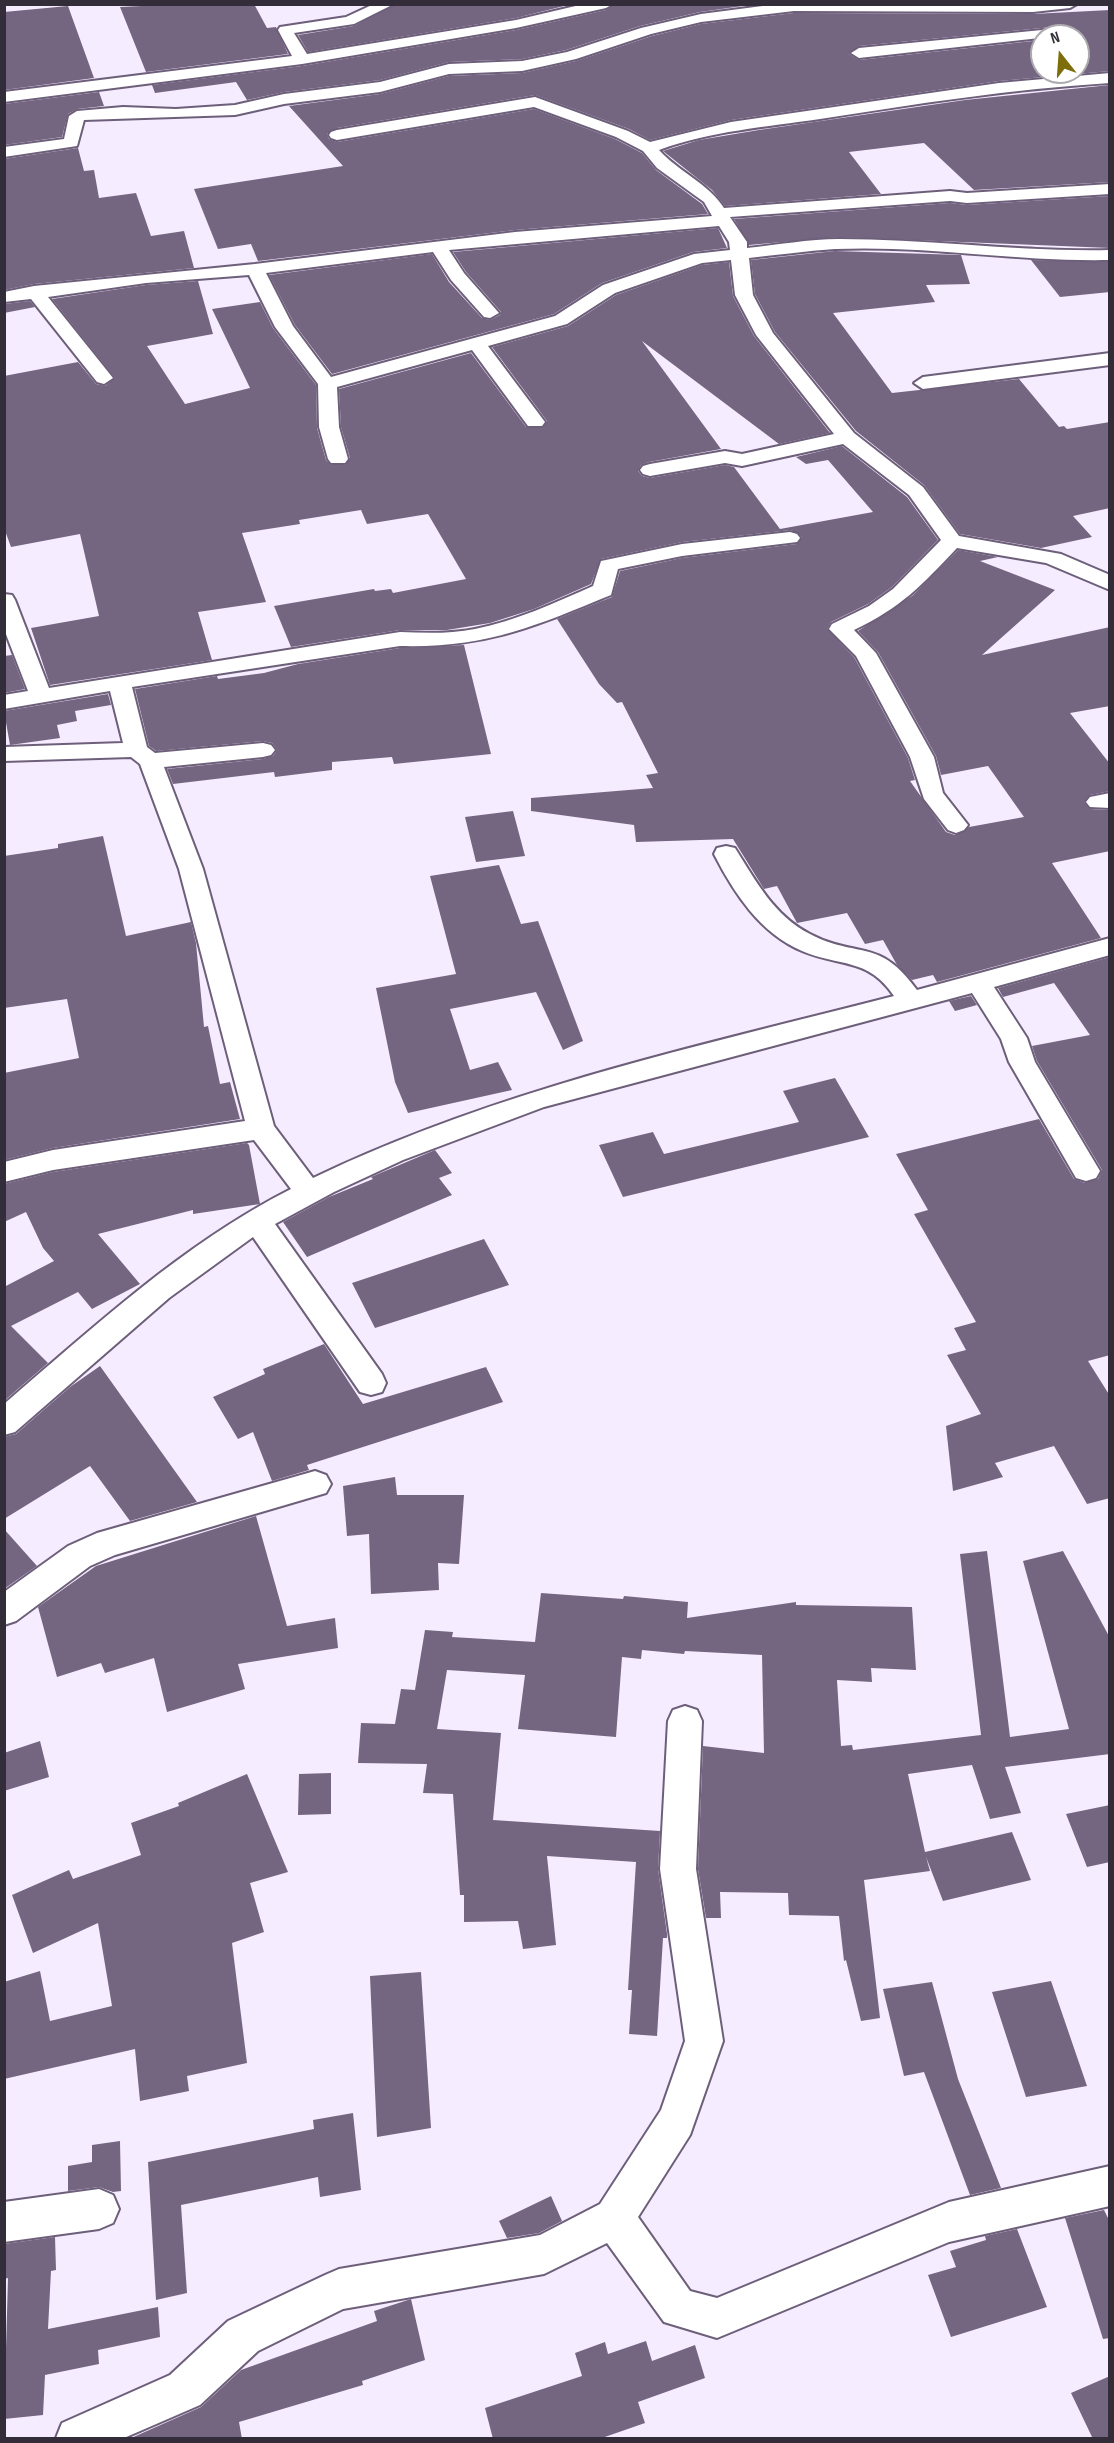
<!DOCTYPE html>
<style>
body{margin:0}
#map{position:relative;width:1114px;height:2443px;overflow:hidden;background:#f6ecff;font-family:"Sofia Sans Condensed",sans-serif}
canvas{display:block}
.frame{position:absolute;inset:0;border:6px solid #332d39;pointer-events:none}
.north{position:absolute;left:1030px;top:24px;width:60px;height:60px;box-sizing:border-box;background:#fff;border:2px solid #adabb0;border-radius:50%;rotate:343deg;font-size:16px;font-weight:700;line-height:24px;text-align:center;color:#332d39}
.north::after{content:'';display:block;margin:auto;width:21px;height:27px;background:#7e6e0b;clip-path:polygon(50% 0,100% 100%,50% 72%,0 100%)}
</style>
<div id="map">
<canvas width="1114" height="2443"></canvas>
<div class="frame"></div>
<div class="north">N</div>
</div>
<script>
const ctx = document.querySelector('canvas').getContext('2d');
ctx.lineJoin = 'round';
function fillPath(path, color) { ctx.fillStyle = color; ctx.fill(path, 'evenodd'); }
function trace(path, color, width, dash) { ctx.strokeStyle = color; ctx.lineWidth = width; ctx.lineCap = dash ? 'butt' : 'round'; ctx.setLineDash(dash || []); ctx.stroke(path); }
const building = new Path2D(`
 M185 4H254L267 28 276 27 288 54 146 72 120 7Z
 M396 4H572L516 18 308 52 298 35 354 26Z
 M615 4H757L700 12 640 26 566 50 522 59 449 62 380 80 284 92 247 100 236 82 155 93 152 85 302 66 516 30 606 10Z
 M68 6 94 78 4 90V12Z
 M1110 10V71L999 81 731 120 650 140 629 129 535 95 337 128 327 134 329 139 337 142 534 109 615 139 642 153 656 170 702 204 708 214 515 230 258 261 251 244 218 249 194 189 343 166 289 106 380 94 449 76 522 73 576 61 652 36 701 24 794 13 1033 14ZM1052 27 1058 29 1060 36H1078V72H1042V40L859 60 849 54 859 46Z
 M1110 85V182L974 190 924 143 849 152 881 194 725 206 712 190 663 151 699 140 759 130 965 100Z
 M99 92 104 106 77 109 68 114 62 137 4 145V104Z
 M78 148 84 171 94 170 99 198 136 193 151 236 184 231 194 268 34 284 4 290V159Z
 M1110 196V248L839 237 749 245 734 219 950 203 967 205Z
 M718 228 727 248 693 252 602 283 554 314 332 374 295 325 269 275 432 254 449 282 482 318 490 320 500 315 501 312 466 272 453 252Z
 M835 251 961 255 970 284 926 285 935 302 833 313 892 393 1019 379 1059 427 1064 426 1067 429 1110 422V508L1073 516 1092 537 1041 548 960 534 924 485 856 431 775 332 755 294 751 260Z
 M1031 260 1110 262V292L1060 297Z
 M729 262 733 296 754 336 830 433 779 444 642 341 721 449 649 462 641 465 638 471 642 476 650 478 725 465 734 467 780 529 873 512 828 460 806 464 796 457 842 446 907 497 938 540 892 587 868 604 831 622 827 629 854 657 908 758 915 780 910 781 946 832 955 835 969 827 1024 817 988 766 941 775 936 756 878 652 858 631 912 596 958 550 998 557 980 561 1055 590 982 655 1110 627V706L1070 713 1110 764V791L1090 795 1084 802 1090 809 1110 810V851L1052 863 1101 938 937 982 933 975 912 980 897 965 883 940 865 944 847 913 797 923 777 886 764 889 733 839 636 842 634 825 531 811V798L653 788 646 775 658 773 622 702 617 703 599 684 557 619 612 597 620 571 682 558 797 544 802 537 791 530 682 542 601 559 591 584 534 609 490 623 447 630H400L291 647 274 606 374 589 375 591 391 589 393 593 466 579 428 514 367 524 361 510 299 520 300 524 242 533 266 602 198 612 212 660 50 685 31 628 99 616 80 534 11 547 4 528V376L78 362 96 384 105 386 115 378 52 299 146 285 198 281 213 334 147 346 185 404 250 388 212 309 260 302 273 328 316 385 317 428 326 460 331 465H345L350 458 341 427 339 389 471 353 526 427 542 428 547 421 492 347 568 326 616 295 702 265Z
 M30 301 35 307 4 313V304Z
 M464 645 491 754 394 764 392 757 332 762V770L275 777 274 772 173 784 167 769 263 759 273 756 277 750 272 743 263 741 156 751 149 746 135 689 217 676 218 679 264 673 298 664 400 648Z
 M12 655 25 689 4 693V656Z
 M108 694 111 705 75 711 77 721 57 725 60 738 10 745 4 711Z
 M513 811 525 856 476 862 465 817Z
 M103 836 126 936 191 922 196 943 204 1027 208 1026 220 1084 230 1082 240 1119 53 1148 4 1160V1073L79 1058 67 999 4 1008V856L58 848V844Z
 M499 865 521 924 538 921 583 1041 563 1050 536 992 450 1009 470 1070 498 1062 512 1090 408 1113 395 1082 376 988 456 974 430 876Z
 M1110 957V1355L1088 1361 1110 1396V1498L1087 1504 1054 1446 995 1463 1003 1477 953 1491 946 1426 981 1414 947 1355 966 1350 954 1328 976 1322 914 1214 928 1210 896 1154 1039 1119 1074 1179 1085 1183 1098 1179 1102 1170 1037 1061 1032 1046 1090 1035 1054 983 1003 997 998 988Z
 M971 996 977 1005 955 1011 949 1001Z
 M835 1078 869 1137 623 1197 599 1145 653 1132 664 1154 799 1122 783 1091Z
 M247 1143 249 1145 260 1204 193 1214V1210L98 1234 140 1284 92 1309 78 1292 11 1326 48 1363 4 1401V1287L54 1261 43 1248 26 1212 4 1222V1184L53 1172Z
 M435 1150 452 1173 439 1178 452 1195 307 1257 283 1222 329 1197 373 1179 371 1177Z
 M484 1239 509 1285 375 1328 352 1283Z
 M324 1344 363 1404 486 1367 503 1402 307 1465 309 1470 272 1481 253 1432 238 1439 213 1397 265 1374 263 1369Z
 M100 1366 197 1502 130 1521 90 1466 4 1519V1437L16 1434 70 1387Z
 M395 1477 397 1495H464L459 1564 438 1563 439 1590 371 1594 369 1534 347 1536 343 1486Z
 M256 1516 287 1626 335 1618 338 1648 238 1664 245 1689 167 1712 154 1658 105 1673 101 1663 57 1677 38 1607 96 1566Z
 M4 1529 37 1566 4 1589Z
 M987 1551 1010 1737 1069 1729 1023 1561 1063 1551 1110 1638V1754L1005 1767 1021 1813 990 1819 972 1765 908 1774 925 1852 1012 1832 1031 1880 943 1901 926 1857 930 1871 864 1880 880 2018 861 2021 846 1960 844 1961 839 1916 789 1915 788 1893 720 1892 721 1918H706L698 1869 703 1746 764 1753 762 1655 685 1651 684 1654 642 1650 641 1659 622 1657 616 1737 518 1729 525 1675 447 1670 437 1729 501 1733 493 1820 660 1831 658 1869 667 1934V1938H663L657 2036 629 2034 632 1990H628L636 1862 547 1856 556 1945 523 1949 518 1921 464 1922V1895H460L453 1794 423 1793 427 1764 358 1763 361 1723 395 1724 401 1689 415 1690 425 1630 453 1632 452 1637 535 1642 541 1593 623 1599 624 1596 688 1602 687 1618 796 1602V1605L912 1607 916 1670 871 1668 872 1682 837 1680 841 1746 852 1745 853 1750 981 1735 960 1554Z
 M40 1741 49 1777 4 1791V1753Z
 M331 1773V1814L298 1815 299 1774Z
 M247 1774 288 1872 250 1883 264 1932 232 1943 247 2063 187 2076 189 2091 140 2101 135 2049 4 2079V1982L40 1971 50 2021 112 2006 98 1923 33 1953 12 1895 69 1870 73 1879 141 1855 131 1823 179 1806 178 1803Z
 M1110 1805V1862L1087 1867 1066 1814Z
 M421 1972 431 2128 377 2137 370 1976Z
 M1051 1981 1087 2086 1026 2097 992 1992Z
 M932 1982 958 2079 1001 2188 970 2195 924 2072 904 2076 883 1989Z
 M353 2113 361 2190 320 2197 318 2177 181 2205 187 2293 156 2300 148 2162 314 2129 313 2120Z
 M120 2141 121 2191 113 2192 99 2187 68 2191V2166L92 2162V2145Z
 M551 2196 562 2221 539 2233 507 2238 499 2221Z
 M1104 2210 1110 2222V2338L1103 2339 1065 2218Z
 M1017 2229 1047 2307 951 2337 928 2275 956 2267 950 2251 986 2240 985 2236Z
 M55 2237 56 2270 51 2271 48 2329 158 2307 160 2337 98 2350 99 2364 45 2375 43 2415 4 2419 8 2278 4 2279V2244Z
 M411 2299 425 2360 362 2381 363 2385 239 2422 242 2439H129L201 2407 241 2370 377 2321 374 2311Z
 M646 2341 652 2361 695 2345 705 2378 638 2402 645 2423 599 2439H493L485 2408 582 2376 575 2353 605 2342 608 2354Z
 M1110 2376V2439H1093L1071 2393Z`);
const street = new Path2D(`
 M374 4H394L354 24 294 33 307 54 516 20 584 4H613L606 8 516 28 302 64 4 102V92L292 56 278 30 280 27 346 17Z
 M778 4H1077L1070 8 1033 12 794 11 701 22 651 34 576 59 522 71 449 74 380 92 284 104 235 115 84 120 77 146 4 157V147L64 139 69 116 77 111 123 107 176 109 235 105 284 94 380 82 449 64 522 61 567 52 641 28 701 14Z
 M1052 29 1057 31 1058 36 859 58 851 53 859 48Z
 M1110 73V83C1012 89 916 104 820 119 766 127 711 131 659 150 679 172 708 183 724 208L950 191 967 193 1110 184V194L967 203 950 201 730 217 747 242V248C777 245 809 239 839 239 929 239 1019 252 1110 250V260C1018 262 927 245 835 249 806 251 777 255 749 258L753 295 773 333 854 433 923 487 959 536 1061 554 1110 575V590L1046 563 957 548C921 586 902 607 854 630L876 653 934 757 943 793 968 825 964 830 956 833 948 830 924 799 910 757 856 656 829 629 832 624 869 606 893 589 941 540 909 495 843 444 742 466 725 463 650 476 643 474 640 470 643 466 650 464 725 451 742 454 834 434 756 335 735 295 731 260 702 263 615 293 567 324 488 346 545 422 542 426H528L472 350 337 387 339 427 348 459 345 463H331L328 459 319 427 318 384 275 327 249 275 146 283 48 297 113 378 104 384 97 382 31 299 4 302V292L34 286 255 264 515 232 712 216 704 202 657 168 643 151 616 137 534 107 337 140 331 138 329 135 331 132 337 130 535 97 628 131 650 142 731 122 999 83ZM719 226 729 242 730 250 694 254 603 285 555 316 331 377 293 326 266 273 433 252 451 280 484 317 490 318 499 313 464 273 449 250Z
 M1110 353V365L923 389 914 383 923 377Z
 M790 532 797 534 800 538 797 542 682 556 618 569 611 595C533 627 486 648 400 646L132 687 147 747 155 753 263 743 271 745 275 750 271 755 263 757 164 767 203 869 274 1126 313 1178C498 1089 696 1047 894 996 868 957 839 967 802 951 760 933 734 893 714 854L717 848 726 846 735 848C756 881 774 916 810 934 858 959 879 937 917 990L1110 938V955L994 987 1027 1038 1035 1062 1100 1171 1096 1178 1086 1181 1076 1178 1009 1062 1001 1039 972 993 544 1107 403 1160 334 1192 275 1224 382 1374 386 1383 382 1392 371 1395 360 1392 253 1237 169 1298 15 1432 4 1435V1404C95 1326 183 1244 291 1189L254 1140 53 1170 4 1182V1162L53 1150 245 1121 179 869 140 764 131 757 4 761V747L123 743 110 691 4 709V695L28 691 4 629V594L12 595 15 600 49 688 400 632C425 633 450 634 475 629 516 621 554 603 593 586L601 561 682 544Z
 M1110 793V808L1090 807 1086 802 1090 797Z
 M315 1471 326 1475 331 1484 326 1493 115 1555 90 1566 16 1621 4 1625V1592L68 1546 97 1533Z
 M685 1706 697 1710 702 1721 696 1869 723 2041 690 2135 638 2217 690 2291 717 2298 949 2202 1110 2166V2206L949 2242 717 2338 664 2322 607 2243 544 2274 343 2309 258 2351 200 2405 124 2438H56L62 2423 170 2375 228 2321 325 2275 339 2269 540 2235 600 2204 661 2110 685 2041 660 1869 668 1721 673 1710Z
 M99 2189 113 2195 119 2209 113 2223 99 2229 4 2242V2202Z`);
fillPath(building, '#746581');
trace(street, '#6d5f7a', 4);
fillPath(street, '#fff');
</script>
